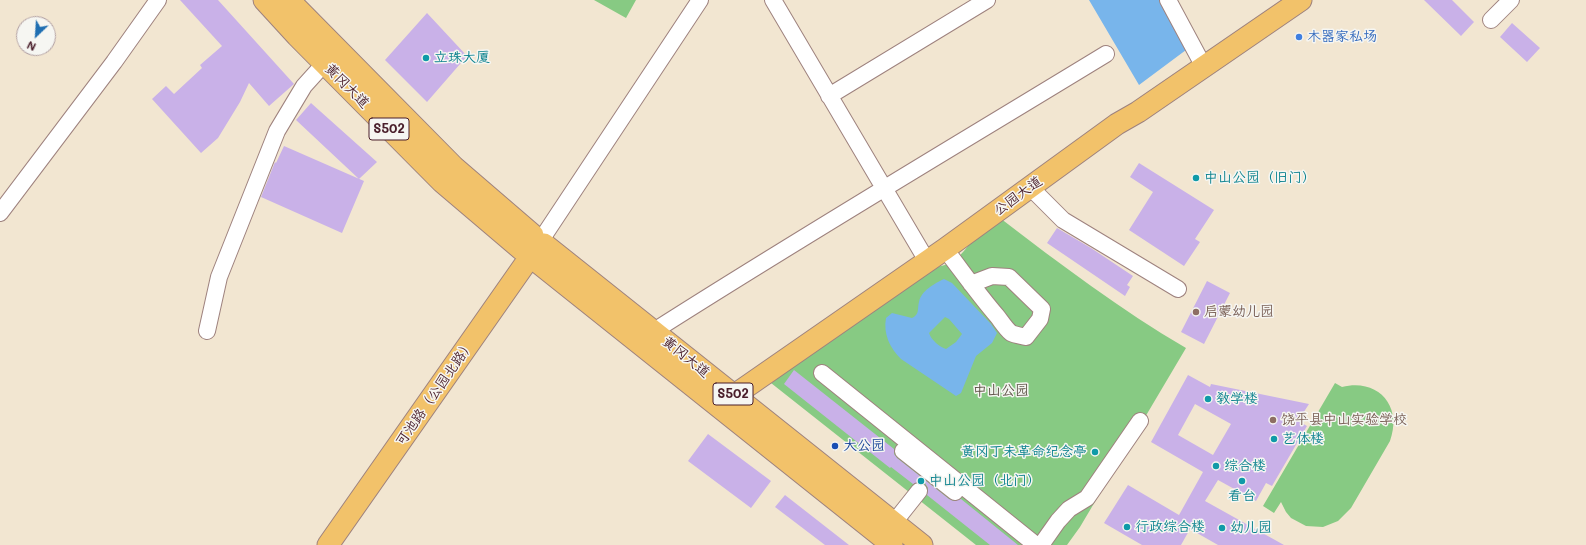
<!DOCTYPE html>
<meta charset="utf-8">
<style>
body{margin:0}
#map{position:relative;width:1586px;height:545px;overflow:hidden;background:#f2e6d1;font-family:Mali,sans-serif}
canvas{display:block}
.north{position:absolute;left:16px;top:16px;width:40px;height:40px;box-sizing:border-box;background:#f6f6f2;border:1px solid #b1a0a2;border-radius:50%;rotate:205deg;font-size:11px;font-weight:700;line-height:16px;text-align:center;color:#4a1f2b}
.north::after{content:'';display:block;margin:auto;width:14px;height:18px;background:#1f6fb2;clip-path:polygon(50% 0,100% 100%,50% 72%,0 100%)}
</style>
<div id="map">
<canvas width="1586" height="545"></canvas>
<div class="north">N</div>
</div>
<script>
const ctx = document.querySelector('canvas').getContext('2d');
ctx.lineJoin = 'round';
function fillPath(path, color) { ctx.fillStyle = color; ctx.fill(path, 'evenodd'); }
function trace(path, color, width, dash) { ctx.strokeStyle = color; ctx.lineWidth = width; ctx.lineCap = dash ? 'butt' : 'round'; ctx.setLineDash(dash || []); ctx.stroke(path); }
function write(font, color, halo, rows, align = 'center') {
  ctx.font = font + ' Mali,"LXGW WenKai TC",sans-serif'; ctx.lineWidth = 3; ctx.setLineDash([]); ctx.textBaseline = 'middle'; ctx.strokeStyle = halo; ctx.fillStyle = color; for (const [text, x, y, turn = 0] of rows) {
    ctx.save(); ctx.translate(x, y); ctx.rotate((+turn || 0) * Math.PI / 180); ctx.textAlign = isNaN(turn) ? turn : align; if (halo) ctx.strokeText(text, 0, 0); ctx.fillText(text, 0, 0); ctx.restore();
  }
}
const green = new Path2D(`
 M594 0H636L626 18Z
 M1000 218C1060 264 1121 310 1186 348L1080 527 1067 545H976L771 383 930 268C960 265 961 251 980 233 986 227 994 223 1000 218Z
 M1335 383 1342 387C1378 378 1403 406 1390 441L1351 508 1338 521 1323 527 1306 526 1291 518 1286 512 1281 502 1274 513 1263 506Z`);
const water = new Path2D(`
 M1089 0H1159L1186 50 1139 85Z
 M944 279 952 283 991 324 997 333 992 343 976 356 961 393 956 396 901 359C890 348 883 334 886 318L892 313 912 318C920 314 917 309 919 302 921 291 935 283 944 279ZM945 317 949 319 962 334 956 342 946 349C940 347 931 340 929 333Z`);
const building = new Path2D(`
 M180 0H218L294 84 269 106 249 83 240 102 218 138 201 153 152 99 166 86 174 94 202 68 200 65 222 46Z
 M1424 0H1452L1474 22 1461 36Z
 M427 13 467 56 427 102 385 60Z
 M1512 23 1540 48 1527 62 1500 37Z
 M311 103 377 162 359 179 296 120Z
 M284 146 364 181 342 233 261 197 275 162 276 163Z
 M1139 163 1214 210 1195 239 1200 242 1184 266 1129 230 1153 192 1130 177Z
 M1057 228 1091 248 1133 276 1127 285 1130 287 1125 296 1047 243Z
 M1207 281 1230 293 1204 344 1181 332Z
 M794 370 894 449V454L897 458 949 499 954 501 961 499 1018 545H990L927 495 928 488 925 483 920 482 913 484 891 467 890 468 784 384Z
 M1188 375 1210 387 1211 384 1309 404 1298 421 1307 426 1272 486 1266 483 1256 501 1218 480 1205 501 1284 545H1218L1190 529 1181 545H1142L1104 523 1128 485 1179 515 1203 472 1151 442ZM1195 404 1231 424 1213 455 1178 435Z
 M708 434 771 481 751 508 688 461Z
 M785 495 849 545H825L775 507Z`);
const minor = new Path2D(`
 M773 0 927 261
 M1168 0 1204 67
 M1491 20 1511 0
 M829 96 987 0
 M1030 187 1063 220 1178 289
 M0 213 114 62 158 0
 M541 240 700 0
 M945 249C962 271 978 294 997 316 1001 321 1006 329 1011 333 1015 335 1022 336 1026 337L1040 319 1042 309 1009 277 992 276 971 284
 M207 331 219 277 277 131 304 86 323 65
 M654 331C803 236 955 146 1106 54
 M822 373 1036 545
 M903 451 955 492
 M892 525 919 491
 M1041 545 1058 521 1069 509 1087 498 1140 421`);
const major = new Path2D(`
 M264 0 297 36 442 182 522 250
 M289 0 454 167 533 235
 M544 244 922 545
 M536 261 892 545
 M736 394 945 249 1117 124 1138 112 1301 0
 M328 545 539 244`);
const markers = [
 [1299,37,4,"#3f7fe0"],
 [426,58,4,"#0f9aa8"],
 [1196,178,4,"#0f9aa8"],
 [1196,312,4,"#8d6e63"],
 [1208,399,4,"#0f9aa8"],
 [1273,420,4,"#8d6e63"],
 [1274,439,4,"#0f9aa8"],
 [835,446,4,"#1a4fb4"],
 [1095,452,4,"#0f9aa8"],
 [1216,466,4,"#0f9aa8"],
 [921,481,4,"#0f9aa8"],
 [1242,481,4,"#0f9aa8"],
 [1127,527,4,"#0f9aa8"],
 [1222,528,4,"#0f9aa8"]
];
const shields = [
 [389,129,40],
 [733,394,40]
];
const shieldNames = [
 ["S502",389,129],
 ["S502",733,394]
];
const shopNames = [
 ["木器家私场",1307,37]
];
const cultureNames = [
 ["立珠大厦",434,58],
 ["中山公园（旧门）",1204,178],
 ["教学楼",1216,399],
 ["艺体楼",1282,439],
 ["黄冈丁未革命纪念亭",1087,452,"right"],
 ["综合楼",1224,466],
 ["中山公园（北门）",929,481],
 ["看台",1242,496,"center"],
 ["行政综合楼",1135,527],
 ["幼儿园",1230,528]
];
const streetNames = [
 ["黄冈大道",347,86,45],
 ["公园大道",1018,196,-36],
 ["黄冈大道",686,357,39],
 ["可池路（公园北路）",435,393,-55]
];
const educationNames = [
 ["启蒙幼儿园",1204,312],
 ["饶平县中山实验学校",1281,420]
];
const parkNames = [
 ["中山公园",1001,391]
];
const transitNames = [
 ["大公园",843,446]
];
fillPath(green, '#87ca83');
fillPath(water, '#78b5eb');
fillPath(building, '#c9b1e8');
trace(minor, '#9e827e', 18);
trace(major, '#9e827e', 23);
trace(minor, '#fff', 16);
trace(major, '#f2c26a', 21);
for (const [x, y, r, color] of markers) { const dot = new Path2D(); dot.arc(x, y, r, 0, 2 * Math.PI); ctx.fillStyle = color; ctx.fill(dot); trace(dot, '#f6f6f2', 1.5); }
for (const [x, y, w] of shields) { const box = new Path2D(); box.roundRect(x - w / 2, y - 11, w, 22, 3); ctx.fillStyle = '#f6f6f2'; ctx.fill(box); trace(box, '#4a1f2b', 1); }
write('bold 13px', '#4a1f2b', null, shieldNames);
write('14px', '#366cbe', '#f6f6f2', shopNames, 'left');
write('14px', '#0d838f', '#f6f6f2', cultureNames, 'left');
write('14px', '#4a1f2b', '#f6f6f2', streetNames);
write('14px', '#785e54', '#f6f6f2', educationNames, 'left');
write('14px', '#5c5245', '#f6f6f2', parkNames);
write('14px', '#164399', '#f6f6f2', transitNames, 'left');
</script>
